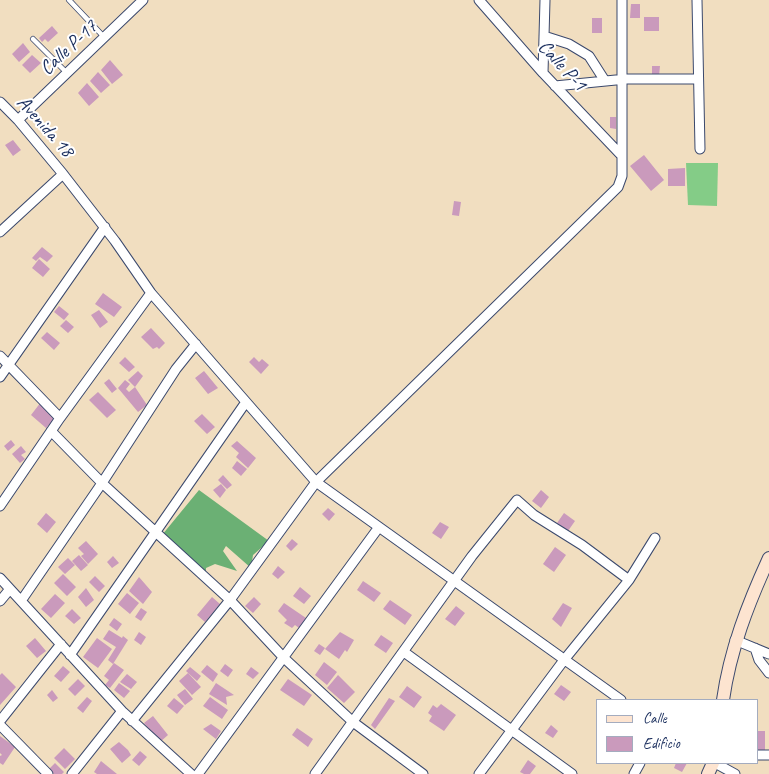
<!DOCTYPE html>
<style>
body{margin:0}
#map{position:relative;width:769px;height:774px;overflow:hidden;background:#f1dec0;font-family:Caveat,sans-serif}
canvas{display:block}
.legend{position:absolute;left:596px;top:699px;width:162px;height:65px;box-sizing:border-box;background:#fff;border:1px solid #a4acbf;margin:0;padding:6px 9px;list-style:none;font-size:15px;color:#1b2f5e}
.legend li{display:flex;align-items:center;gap:10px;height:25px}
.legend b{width:25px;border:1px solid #a4acbf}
</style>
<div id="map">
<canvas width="769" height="774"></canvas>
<ul class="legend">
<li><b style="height:6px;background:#fde4d0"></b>Calle</li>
<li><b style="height:14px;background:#ca9abc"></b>Edificio</li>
</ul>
</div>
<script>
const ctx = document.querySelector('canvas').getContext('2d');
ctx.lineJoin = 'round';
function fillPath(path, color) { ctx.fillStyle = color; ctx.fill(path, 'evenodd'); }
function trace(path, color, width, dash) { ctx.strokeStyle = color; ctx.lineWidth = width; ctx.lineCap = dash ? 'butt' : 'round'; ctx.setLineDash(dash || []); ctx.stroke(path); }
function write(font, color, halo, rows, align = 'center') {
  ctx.font = font + ' Caveat,sans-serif'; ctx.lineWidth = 4; ctx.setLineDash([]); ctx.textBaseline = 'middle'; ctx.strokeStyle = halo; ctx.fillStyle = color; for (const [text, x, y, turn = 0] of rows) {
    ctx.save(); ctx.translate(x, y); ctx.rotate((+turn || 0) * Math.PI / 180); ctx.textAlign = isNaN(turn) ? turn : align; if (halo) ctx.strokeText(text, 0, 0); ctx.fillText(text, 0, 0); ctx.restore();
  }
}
const green = new Path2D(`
 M686 163H718L717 206 688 205Z`);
const forest = new Path2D(`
 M199 490 269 541 253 555 251 568 226 546 223 551 237 571 215 564 206 568V574L162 535Z`);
const building = new Path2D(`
 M631 4H640V18H630Z
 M644 17H659V31H644Z
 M592 18H602V33H592Z
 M52 26 58 33 48 42 45 39 42 42 39 38Z
 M23 43 30 52 19 62 12 54Z
 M32 55 41 63 30 73 22 65Z
 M110 60 123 75 112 84 101 70Z
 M652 66H660L659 76H652Z
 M98 72 110 85 101 93 90 81Z
 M87 83 99 97 89 106 78 93Z
 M610 117H616V129L610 128Z
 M13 140 21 150 13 156 5 145Z
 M644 155 664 180 651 191 630 166Z
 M685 168V186H668V169Z
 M454 201 461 202 459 216 452 215Z
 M42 247 53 256 47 262 40 257 36 261 32 258Z
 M39 259 50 269 43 277 32 268Z
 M103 293 122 307 114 317 95 304Z
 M59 306 69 314 64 320 54 312Z
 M99 310 108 322 100 328 91 315Z
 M66 320 74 327 68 333 60 326Z
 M151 328 165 343 159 349 157 347 153 349 141 337Z
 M47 332 60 343 54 350 41 338Z
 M125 357 135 367 129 372 119 363Z
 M254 357 259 362 262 359 269 365 261 374 249 362Z
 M138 371 143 376 135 387 147 405 138 412 118 388 125 380 130 384 126 389 129 392 135 387 128 380Z
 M204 371 218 388 208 394 195 378Z
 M109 379 117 389 112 393 104 383Z
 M98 392 116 410 107 418 89 400Z
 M41 402 57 416 46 428 31 415Z
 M202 414 215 427 207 434 194 421Z
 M11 440 15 445 8 451 4 446Z
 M237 441 256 458 248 468 236 457 239 453 231 446Z
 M21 446 26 452 21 455 25 459 20 463 12 454Z
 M237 461 247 469 241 476 232 468Z
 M223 475 232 485 227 489 218 480Z
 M221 484 226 490 220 498 213 490Z
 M541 490 549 497 541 508 532 501Z
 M328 508 335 514 329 521 322 514Z
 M46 513 56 522 47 533 37 524Z
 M564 513 575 521 568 531 557 523Z
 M440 522 449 527 441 539 432 533Z
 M292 539 298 544 291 551 286 546Z
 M86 541 98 554 88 564 81 556 84 554 78 548Z
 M555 547 566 555 554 572 543 564Z
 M79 555 88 565 81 571 72 561Z
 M113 556 119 563 112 568 107 562Z
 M68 558 75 565 65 574 58 567Z
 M278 566 285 572 278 579 272 574Z
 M63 574 76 587 67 596 54 583Z
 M95 576 105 586 99 592 89 582Z
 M139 577 152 592 143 604 129 591Z
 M363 581 381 593 374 602 357 590Z
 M300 587 311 596 304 604 293 596Z
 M86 588 94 600 86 607 78 597Z
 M127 593 139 603 130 614 118 604Z
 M55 594 65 603 51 618 41 609Z
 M212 597 220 604 205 622 197 615Z
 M254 597 261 604 253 613 245 606Z
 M390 600 412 615 405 625 383 609Z
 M284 603 306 618 299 628 295 625 292 628 284 623 287 620 278 611Z
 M563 603 572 608 561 627 552 619Z
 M456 606 465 613 455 626 445 619Z
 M141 608 147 612 141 621 135 617Z
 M72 609 81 618 74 624 65 616Z
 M114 618 122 624 117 631 109 625Z
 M109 630 122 638 123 636 128 640 113 664 108 660 116 647 103 639Z
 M139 632 146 637 141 645 134 640Z
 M340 632 354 640 347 652 345 650 339 659 325 649Z
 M381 635 393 643 386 653 374 645Z
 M35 638 46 651 37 658 26 646Z
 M97 638 112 649 98 668 83 657Z
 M319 644 325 648 320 655 314 651Z
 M324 662 337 672 327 685 315 675Z
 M114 663 124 670 110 688 105 685 109 680 104 676Z
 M225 664 233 670 228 677 220 671Z
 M207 665 218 674 213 682 201 672Z
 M63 666 70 672 61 682 54 676Z
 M190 667 201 676 197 681 186 671Z
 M251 667 259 673 253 679 246 674Z
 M2 673 16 687 0 705V675Z
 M188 673 201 687 192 695 179 681Z
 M127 674 137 682 131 689 120 682Z
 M338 675 355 692 344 703 327 688Z
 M78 679 85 686 75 696 68 689Z
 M288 679 312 695 304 706 280 690Z
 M119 683 130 691 124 698 114 690Z
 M216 683 234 695 226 697 227 705 209 694Z
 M561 685 571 692 564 701 554 694Z
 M407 686 422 697 414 708 399 697Z
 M185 689 193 699 185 705 177 695Z
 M52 690 58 698 53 702 47 695Z
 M87 697 92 701 83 713 77 708Z
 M210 697 228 710 222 719 203 706Z
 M174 698 184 706 177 714 167 706Z
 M389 698 395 701 375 729 371 725Z
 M441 704 456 715 444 731 429 721 432 716 428 713 433 705 437 708Z
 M153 716 168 735 160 742 144 723Z
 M211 724 221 731 216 739 203 729Z
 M551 725 558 731 553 738 545 733Z
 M297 728 313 739 308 747 292 735Z
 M758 731H765V750H758Z
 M0 736 15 747 3 765 0 763V756L2 755 0 753Z
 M119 742 128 750 131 755 122 763 110 749Z
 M64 748 75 759 65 769 54 758Z
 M140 751 147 757 139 766 132 760Z
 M528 760 536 766 530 774H524L520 772Z
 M101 761 117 774H97L94 772Z
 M55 763 64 772 62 774H54L49 769Z
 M676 763H687L682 772 674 768Z`);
const lane = new Path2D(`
 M69 0 104 37
 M33 39 67 73`);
const street = new Path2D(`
 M479 0 543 73 621 155
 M697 0 700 149
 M544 36 569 44 589 56 605 81
 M543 73 545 0
 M555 86 626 79H698
 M0 102 18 120 63 174 115 241 151 293 316 482 621 700
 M18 120 143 0
 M0 232 63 174
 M0 356 60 418
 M0 377 105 227
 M51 431 102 483 230 600 284 658 353 722 423 774
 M0 506 60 418 151 293
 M0 578 122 711 191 774
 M629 580 655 538
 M0 601 10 589
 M21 601 102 483 176 369 196 344
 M735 640 769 654
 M755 648 759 660 769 673
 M404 652 572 774
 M70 655 246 402
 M0 721 61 644
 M132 721 230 600 316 482 618 187 622 176V0
 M0 725 48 774
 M758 755H769
 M715 763 735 774
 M72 774 122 711
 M198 774 379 527
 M315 774 472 556 517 500 534 515 582 545 629 580 564 660 479 774
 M634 774 640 763`);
const secondary = new Path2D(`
 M723 700C730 650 748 604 769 558
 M708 774 713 763`);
const streetNames = [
 ["Calle P-17",69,48,-43],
 ["Calle P-1",562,66,47],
 ["Avenida 18",45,127,48]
];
fillPath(green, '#84cc87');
fillPath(forest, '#6bb074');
fillPath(building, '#ca9abc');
trace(lane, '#3b496d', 6);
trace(street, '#3b496d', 11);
trace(secondary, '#3b496d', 14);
trace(lane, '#fff', 4.5);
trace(street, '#fff', 9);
trace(secondary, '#fde4d0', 12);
write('20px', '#1b2f5e', '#fff', streetNames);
</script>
